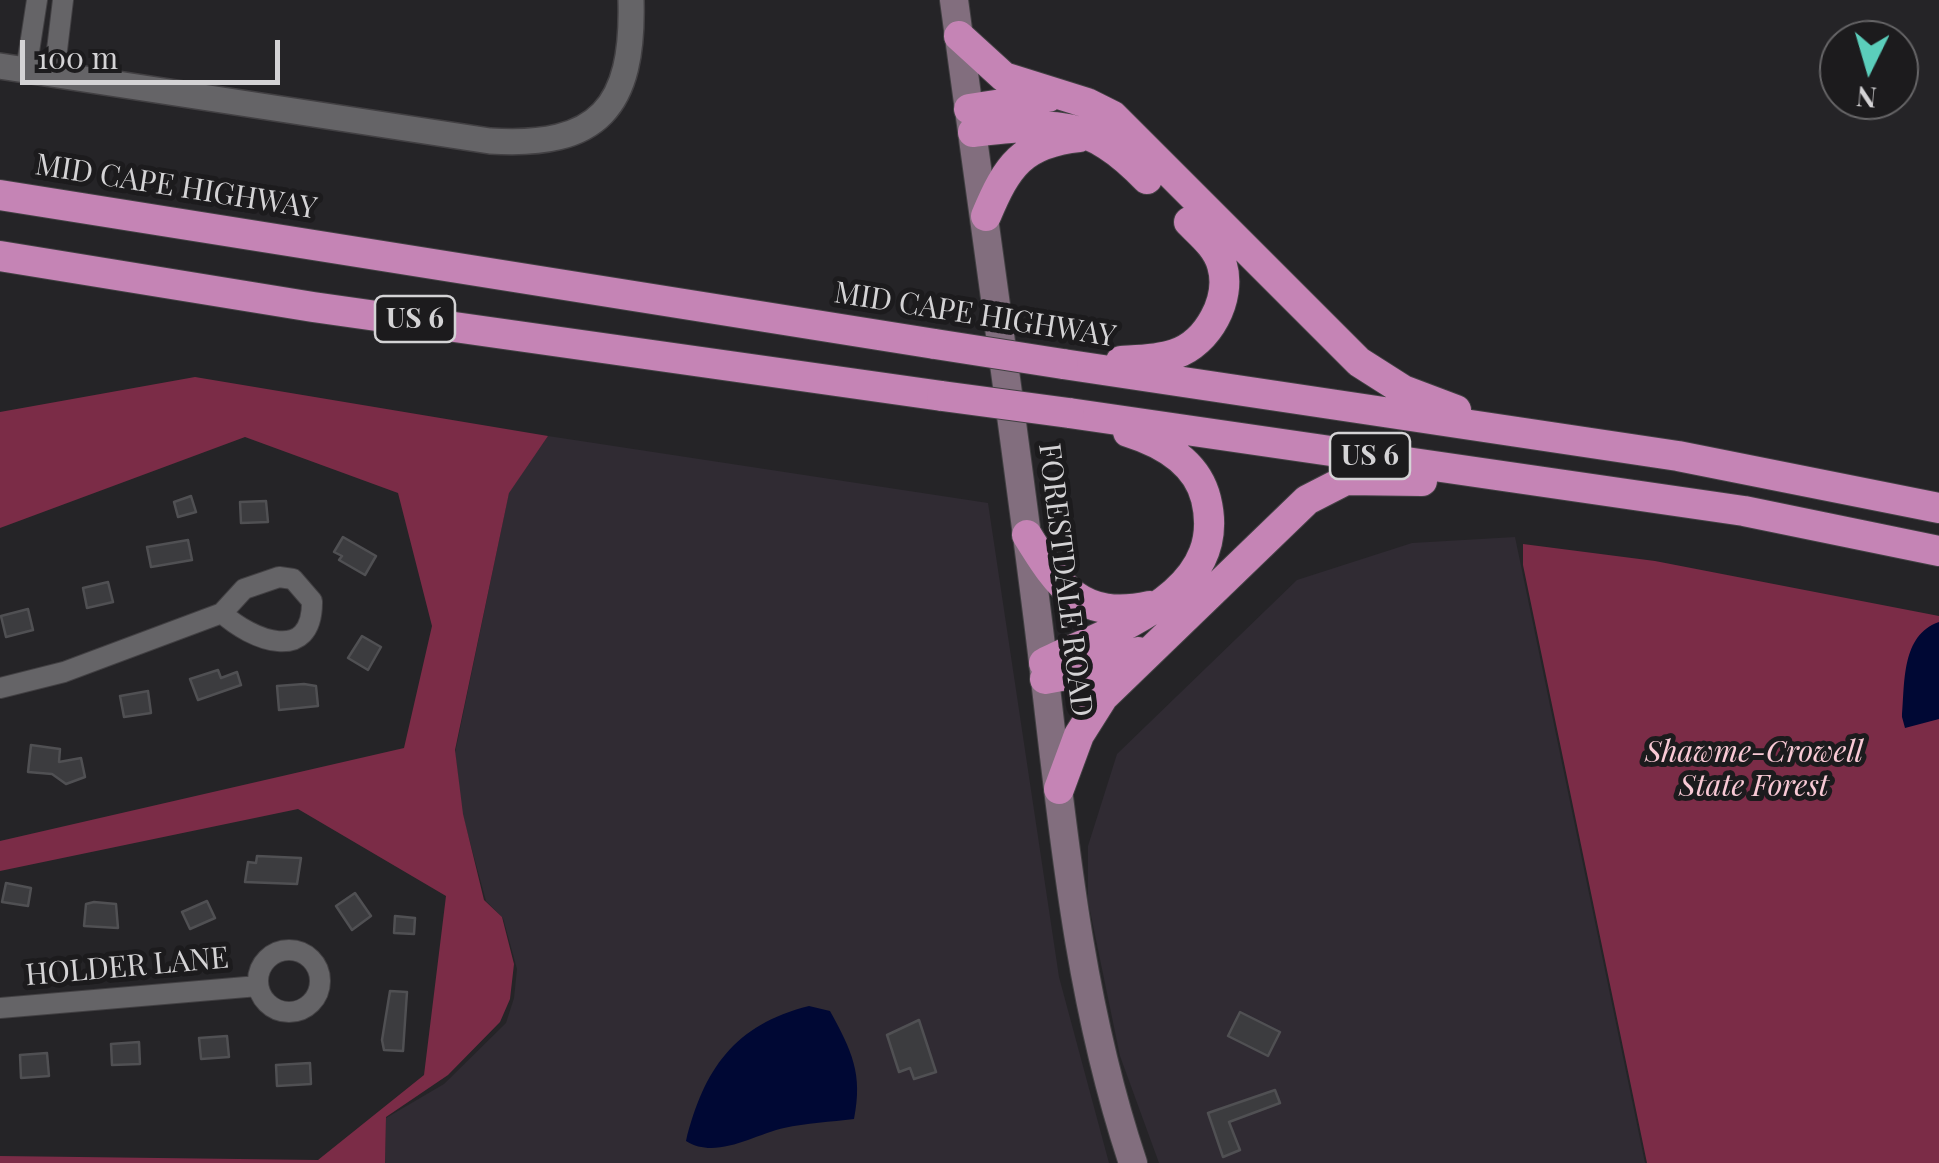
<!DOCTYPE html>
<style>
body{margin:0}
#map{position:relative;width:1939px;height:1163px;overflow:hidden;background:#252427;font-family:"Playfair Display",serif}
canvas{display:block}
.north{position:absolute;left:1819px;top:20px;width:100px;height:100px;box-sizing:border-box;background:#1c1b1d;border:2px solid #666567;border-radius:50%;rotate:185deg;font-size:28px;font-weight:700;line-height:40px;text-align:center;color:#d4d3d5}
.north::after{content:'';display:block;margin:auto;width:35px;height:45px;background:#5bcebb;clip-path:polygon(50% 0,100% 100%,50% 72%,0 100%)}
.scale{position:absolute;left:20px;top:40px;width:260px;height:45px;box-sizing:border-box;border:5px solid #d4d3d5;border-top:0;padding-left:12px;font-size:30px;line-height:35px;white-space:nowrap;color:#d4d3d5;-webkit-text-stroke:8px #1c1b1d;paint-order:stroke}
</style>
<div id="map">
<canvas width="1939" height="1163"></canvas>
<div class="north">N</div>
<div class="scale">100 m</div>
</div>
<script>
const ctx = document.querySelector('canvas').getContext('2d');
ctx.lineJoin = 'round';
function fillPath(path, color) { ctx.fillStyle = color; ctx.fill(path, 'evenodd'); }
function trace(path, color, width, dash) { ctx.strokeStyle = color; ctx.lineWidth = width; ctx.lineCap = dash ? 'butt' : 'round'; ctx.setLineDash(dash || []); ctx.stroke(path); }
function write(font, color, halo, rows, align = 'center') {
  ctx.font = font + ' "Playfair Display",serif'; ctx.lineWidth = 10; ctx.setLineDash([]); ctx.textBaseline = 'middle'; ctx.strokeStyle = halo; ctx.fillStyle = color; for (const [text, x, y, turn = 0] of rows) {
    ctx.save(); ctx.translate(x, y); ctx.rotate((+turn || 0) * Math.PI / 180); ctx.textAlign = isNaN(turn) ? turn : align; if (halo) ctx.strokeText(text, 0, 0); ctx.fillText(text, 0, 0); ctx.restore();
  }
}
const built = new Path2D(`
 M548 436 988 503 1059 977 1109 1163H385L386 1118 444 1084 506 1023 514 998 517 969 503 918 486 901 462 813 455 753 509 492Z
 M1515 537 1645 1163H1159L1120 1056 1088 901V846L1117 754 1297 580 1412 543Z`);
const forest = new Path2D(`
 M195 377 548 436 509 493 455 750 463 814 484 900 502 917 514 964 510 999 500 1022 448 1075 386 1117 385 1163H0V1156L318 1160 424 1075 446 896 298 809 0 871V841L404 748 432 626 398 493 245 437 0 528V412Z
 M1523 544 1655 561 1939 616V1163H1647L1523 565Z`);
const water = new Path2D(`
 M1939 622V719L1905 728 1902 717C1905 683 1901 635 1939 622Z
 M809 1006 830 1011C852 1051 863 1074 854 1119 831 1122 806 1123 784 1128 753 1135 716 1160 686 1141 704 1069 734 1025 809 1006Z`);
const building = new Path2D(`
 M191 496 196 512 178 517 174 502Z
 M266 501 268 522 241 523 240 502Z
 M343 537 376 556 365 575 339 560 342 556 334 552Z
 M188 540 192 560 151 567 147 547Z
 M108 582 113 602 87 608 83 588Z
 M28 609 33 630 6 637 1 616Z
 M362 636 381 647 368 670 348 658Z
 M218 670 221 678 237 672 241 685 198 700 190 679Z
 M304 684 316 686 318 706 279 710 277 686Z
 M148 691 151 713 124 717 120 696Z
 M31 745 60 749 59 762 81 758 85 777 66 784 52 774 28 772Z
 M257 856 301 858 297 884 245 882 248 862 256 863Z
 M6 883 31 888 28 906 2 902Z
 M355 893 371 916 352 930 336 906Z
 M207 901 215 918 190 929 182 912Z
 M94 902 116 904 118 928 84 926 86 904Z
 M395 916 415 918 414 934 394 933Z
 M390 991 407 992 403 1051 384 1050 382 1040Z
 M1240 1012 1280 1032 1268 1056 1228 1036Z
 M919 1020 936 1072 914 1079 910 1068 899 1072 887 1035Z
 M227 1036 229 1057 201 1059 199 1038Z
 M139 1042 140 1064 112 1065 111 1044Z
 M47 1053 49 1076 21 1078 20 1055Z
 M310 1063 311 1084 277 1086 276 1065Z
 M1275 1090 1280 1103 1229 1122 1240 1150 1223 1157 1208 1113Z`);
const minor = new Path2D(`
 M26 71 37 0
 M54 75 63 0
 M279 577 293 579 312 601C313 665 251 640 222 613L244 589Z
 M0 688 64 672 222 613
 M258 981a31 31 0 1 1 62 0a31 31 0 1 1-62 0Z
 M0 1008 258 986`);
const tertiary = new Path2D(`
 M0 66 490 141C599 148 634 107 631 0`);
const secondary = new Path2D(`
 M954 0C982 207 1012 414 1038 621 1061 805 1074 987 1133 1163`);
const motorway = new Path2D(`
 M959 36 1004 77 1087 103 1113 116 1359 362 1403 390 1456 410
 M969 109 1048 97
 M973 132C1054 123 1087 117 1147 179
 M0 195 935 344
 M986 216C1007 166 1022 143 1079 137
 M0 256 313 307 942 396
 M1121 361C1139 360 1158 360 1175 354 1208 343 1232 299 1222 265 1217 247 1202 235 1189 222
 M1063 364 1678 456 1939 508
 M1069 413 1744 511 1939 551
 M1027 535C1059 587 1081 621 1150 606
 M1044 663C1109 630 1230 597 1206 499 1197 462 1163 443 1128 432
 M1045 679 1105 668 1138 652
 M1059 789 1079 735 1103 697 1307 500 1346 480 1422 481`);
const motorwayBridge = new Path2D(`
 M935 344 1063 364
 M942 396 1069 413`);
const shields = [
 [415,319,80],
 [1370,456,80]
];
const shieldNames = [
 ["US 6",415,319],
 ["US 6",1370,456]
];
const streetNames = [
 ["MID CAPE HIGHWAY",176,187,9],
 ["MID CAPE HIGHWAY",975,315,9],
 ["FORESTDALE ROAD",1065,580,83],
 ["HOLDER LANE",127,967,-5]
];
const parkNames = [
 ["Shawme-Crowell",1754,753],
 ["State Forest",1754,787]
];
fillPath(built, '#302b33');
fillPath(forest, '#7b2c47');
fillPath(water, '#000834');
fillPath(building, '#3c3c3f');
trace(building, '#505053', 2.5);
trace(minor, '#424043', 22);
trace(tertiary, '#424043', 28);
trace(secondary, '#424043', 30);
trace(motorway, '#424043', 32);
trace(minor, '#656467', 20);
trace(tertiary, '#656467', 25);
trace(secondary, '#826e7e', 28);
trace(motorway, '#c584b5', 30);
trace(motorwayBridge, '#424043', 32, []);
trace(motorwayBridge, '#c584b5', 30);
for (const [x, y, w] of shields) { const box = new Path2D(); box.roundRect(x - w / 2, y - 23, w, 46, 8); ctx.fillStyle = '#1c1b1d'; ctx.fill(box); trace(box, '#d4d3d5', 2.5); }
write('bold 28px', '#d4d3d5', null, shieldNames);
write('30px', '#d4d3d5', '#1c1b1d', streetNames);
write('italic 30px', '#f9c9d5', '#1c1b1d', parkNames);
</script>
